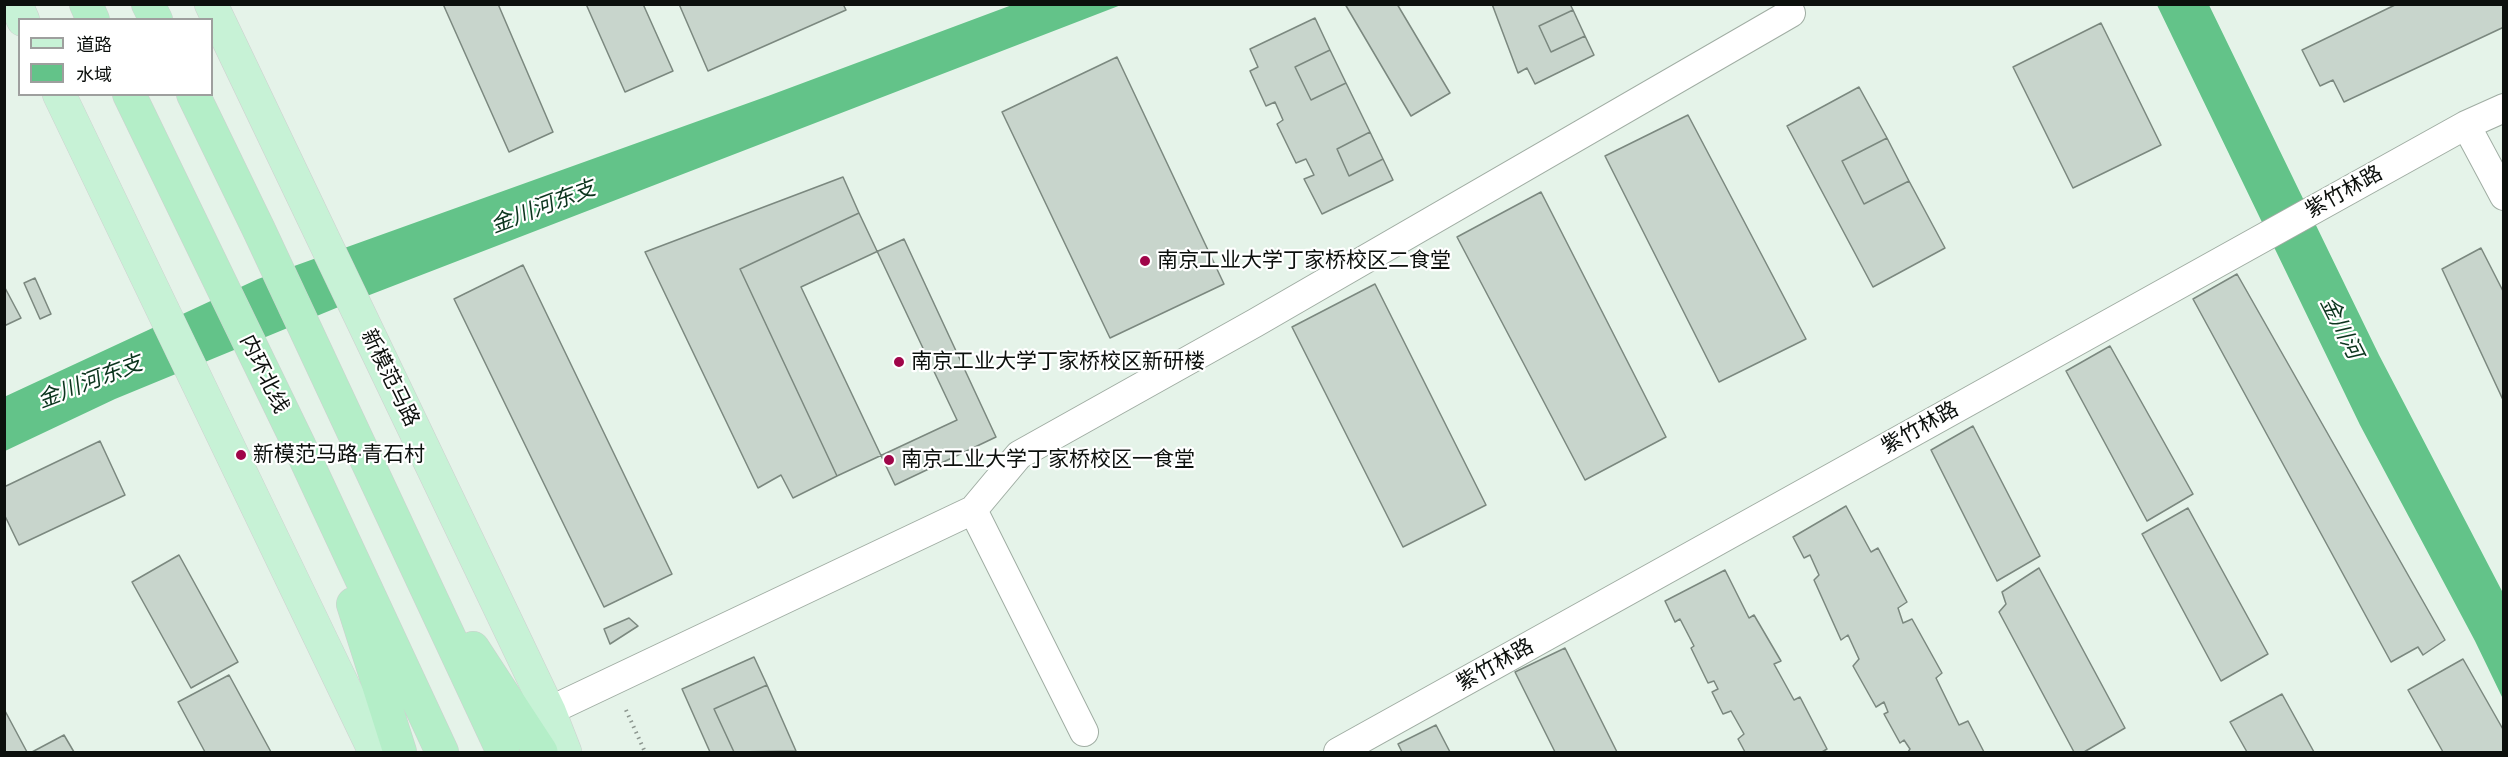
<!DOCTYPE html>
<meta charset="utf-8">
<style>
body{margin:0}
#map{position:relative;width:2508px;height:757px;overflow:hidden;background:#e5f3e9;font-family:Raleway,"Noto Sans SC",sans-serif}
canvas{display:block}
.frame{position:absolute;inset:0;border:6px solid #0c100d;pointer-events:none}
.legend{position:absolute;left:18px;top:18px;width:195px;height:78px;box-sizing:border-box;background:#fff;border:2px solid #9e9f9e;margin:0;padding:8px 10px;list-style:none;font-size:18px;color:#0c100d}
.legend li{display:flex;align-items:center;gap:12px;height:30px}
.legend b{width:30px;border:2px solid #9e9f9e}
</style>
<div id="map">
<canvas width="2508" height="757"></canvas>
<div class="frame"></div>
<ul class="legend">
<li><b style="height:8px;background:#c7f2d6"></b>道路</li>
<li><b style="height:16px;background:#63c389"></b>水域</li>
</ul>
</div>
<script>
const ctx = document.querySelector('canvas').getContext('2d');
ctx.lineJoin = 'round';
function fillPath(path, color) { ctx.fillStyle = color; ctx.fill(path, 'evenodd'); }
function trace(path, color, width, dash) { ctx.strokeStyle = color; ctx.lineWidth = width; ctx.lineCap = dash ? 'butt' : 'round'; ctx.setLineDash(dash || []); ctx.stroke(path); }
function write(font, color, halo, rows, align = 'center') {
  ctx.font = font + ' Raleway,"Noto Sans SC",sans-serif'; ctx.lineWidth = 4.5; ctx.setLineDash([]); ctx.textBaseline = 'middle'; ctx.strokeStyle = halo; ctx.fillStyle = color; for (const [text, x, y, turn = 0] of rows) {
    ctx.save(); ctx.translate(x, y); ctx.rotate((+turn || 0) * Math.PI / 180); ctx.textAlign = isNaN(turn) ? turn : align; if (halo) ctx.strokeText(text, 0, 0); ctx.fillText(text, 0, 0); ctx.restore();
  }
}
const water = new Path2D(`
 M1012 5H1121L341 306 115 399 5 451 4 397 258 279 768 96Z
 M2157 5H2209L2379 355 2503 593V699L2475 641 2360 425Z`);
const building = new Path2D(`
 M443 4H498L553 132 509 152Z
 M586 4H643L673 71 625 92Z
 M679 4H843L846 10 708 71Z
 M1345 4H1397L1450 93 1411 116Z
 M1492 4H1570L1573 10 1539 26 1551 52 1585 36 1594 55 1535 84 1527 68 1518 73Z
 M2397 4H2504V27L2344 102 2333 80 2320 86 2302 50Z
 M1573 10 1585 36 1551 52 1539 26Z
 M1315 18 1330 50 1295 67 1311 100 1346 83 1370 132 1337 149 1349 176 1383 159 1393 180 1322 214 1304 179 1314 175 1306 159 1296 163 1277 124 1283 120 1275 102 1266 106 1250 71 1258 67 1250 49Z
 M2101 23 2161 145 2073 188 2013 67Z
 M1330 50 1346 83 1311 100 1295 67Z
 M1117 57 1224 284 1110 338 1002 112Z
 M1859 87 1887 138 1842 161 1864 204 1909 181 1945 248 1873 287 1787 126Z
 M1688 115 1806 339 1719 382 1605 156Z
 M1370 132 1383 159 1349 176 1337 149Z
 M1887 138 1909 181 1864 204 1842 161Z
 M843 177 859 213 740 269 837 476 793 498 781 475 758 488 645 252Z
 M1541 192 1666 437 1585 480 1457 237Z
 M859 213 957 420 837 476 740 269Z
 M904 239 996 437 895 485 801 287Z
 M2481 248 2504 293V402L2442 269Z
 M523 265 672 574 604 607 454 299Z
 M2237 274 2445 640 2423 655 2418 647 2391 662 2193 299Z
 M35 278 51 314 40 319 24 283Z
 M1375 284 1486 505 1403 547 1292 327Z
 M4 286 21 318 4 326Z
 M2110 346 2193 494 2147 521 2066 371Z
 M1973 426 2040 556 1997 581 1931 450Z
 M100 441 125 495 19 545 4 514V487Z
 M1846 506 1871 552 1878 548 1907 602 1898 608 1903 623 1912 619 1942 673 1936 678 1959 725 1968 721 1984 752H1908L1910 749 1904 740 1900 743 1884 714 1888 712 1884 702 1876 707 1853 666 1859 659 1848 635 1841 640 1814 580 1819 575 1810 555 1804 558 1793 537Z
 M2188 508 2268 654 2221 681 2142 534Z
 M179 555 238 662 191 688 132 582Z
 M2039 568 2125 728 2084 752H2074L1999 612 2006 604 2002 592Z
 M1725 570 1749 618 1754 615 1781 661 1774 664 1794 700 1800 697 1827 749 1822 752H1745L1738 739 1744 734 1731 711 1723 714 1712 692 1718 689 1714 681 1708 683 1691 648 1694 646 1680 619 1675 622 1665 601Z
 M629 618 638 626 610 644 604 629Z
 M1565 648 1617 752H1555L1515 672Z
 M754 657 767 685 714 709 734 752H710L682 689Z
 M2463 659 2504 731V752H2443L2408 690Z
 M229 675 271 752H205L178 702Z
 M767 685 796 751 734 752 714 709Z
 M2282 694 2314 752H2247L2230 722Z
 M4 709 27 752H4Z
 M1436 725 1450 752H1402L1398 744Z
 M64 735 74 752H32Z`);
const path = new Path2D(`
 M626 710 645 752`);
const minor = new Path2D(`
 M2466 125 2504 196
 M973 510 1084 732
 M549 711 973 510 1019 455 1255 323 1791 13
 M1338 752 2466 125 2504 108`);
const primary = new Path2D(`
 M16 4 23 20
 M211 4 549 711 565 752
 M59 94 375 752`);
const trunk = new Path2D(`
 M86 4 93 20
 M148 4 156 20
 M129 94 299 445 442 752
 M193 94 259 230 503 752
 M353 604 400 752
 M473 648 541 752`);
const markers = [
 [1145,261,6,"#a00549"],
 [899,362,6,"#a00549"],
 [241,455,6,"#a00549"],
 [889,460,6,"#a00549"]
];
const streetNames = [
 ["紫竹林路",2344,192,-29],
 ["内环北线",264,374,64],
 ["新模范马路",390,378,64],
 ["紫竹林路",1920,428,-29],
 ["紫竹林路",1495,665,-29]
];
const poiNames = [
 ["南京工业大学丁家桥校区二食堂",1157,261],
 ["南京工业大学丁家桥校区新研楼",911,362],
 ["新模范马路·青石村",253,455],
 ["南京工业大学丁家桥校区一食堂",901,460]
];
const waterNames = [
 ["金川河东支",543,207,-21],
 ["金川河",2341,328,63],
 ["金川河东支",90,382,-21]
];
fillPath(water, '#63c389');
fillPath(building, '#c8d5cc');
trace(building, '#7b887f', 1.5);
trace(minor, '#a0ada3', 30);
trace(primary, '#cecfcf', 34);
trace(trunk, '#cecfcf', 34);
trace(path, '#8c968f', 4, [1.5, 4.5]);
trace(minor, '#fff', 28);
trace(primary, '#c7f2d6', 33);
trace(trunk, '#b4eec8', 33);
for (const [x, y, r, color] of markers) { const dot = new Path2D(); dot.arc(x, y, r, 0, 2 * Math.PI); ctx.fillStyle = color; ctx.fill(dot); trace(dot, '#fff', 2); }
write('21px', '#0c100d', '#fff', streetNames);
write('21px', '#0c100d', '#fff', poiNames, 'left');
write('italic 22px', '#0c351e', '#fff', waterNames);
</script>
